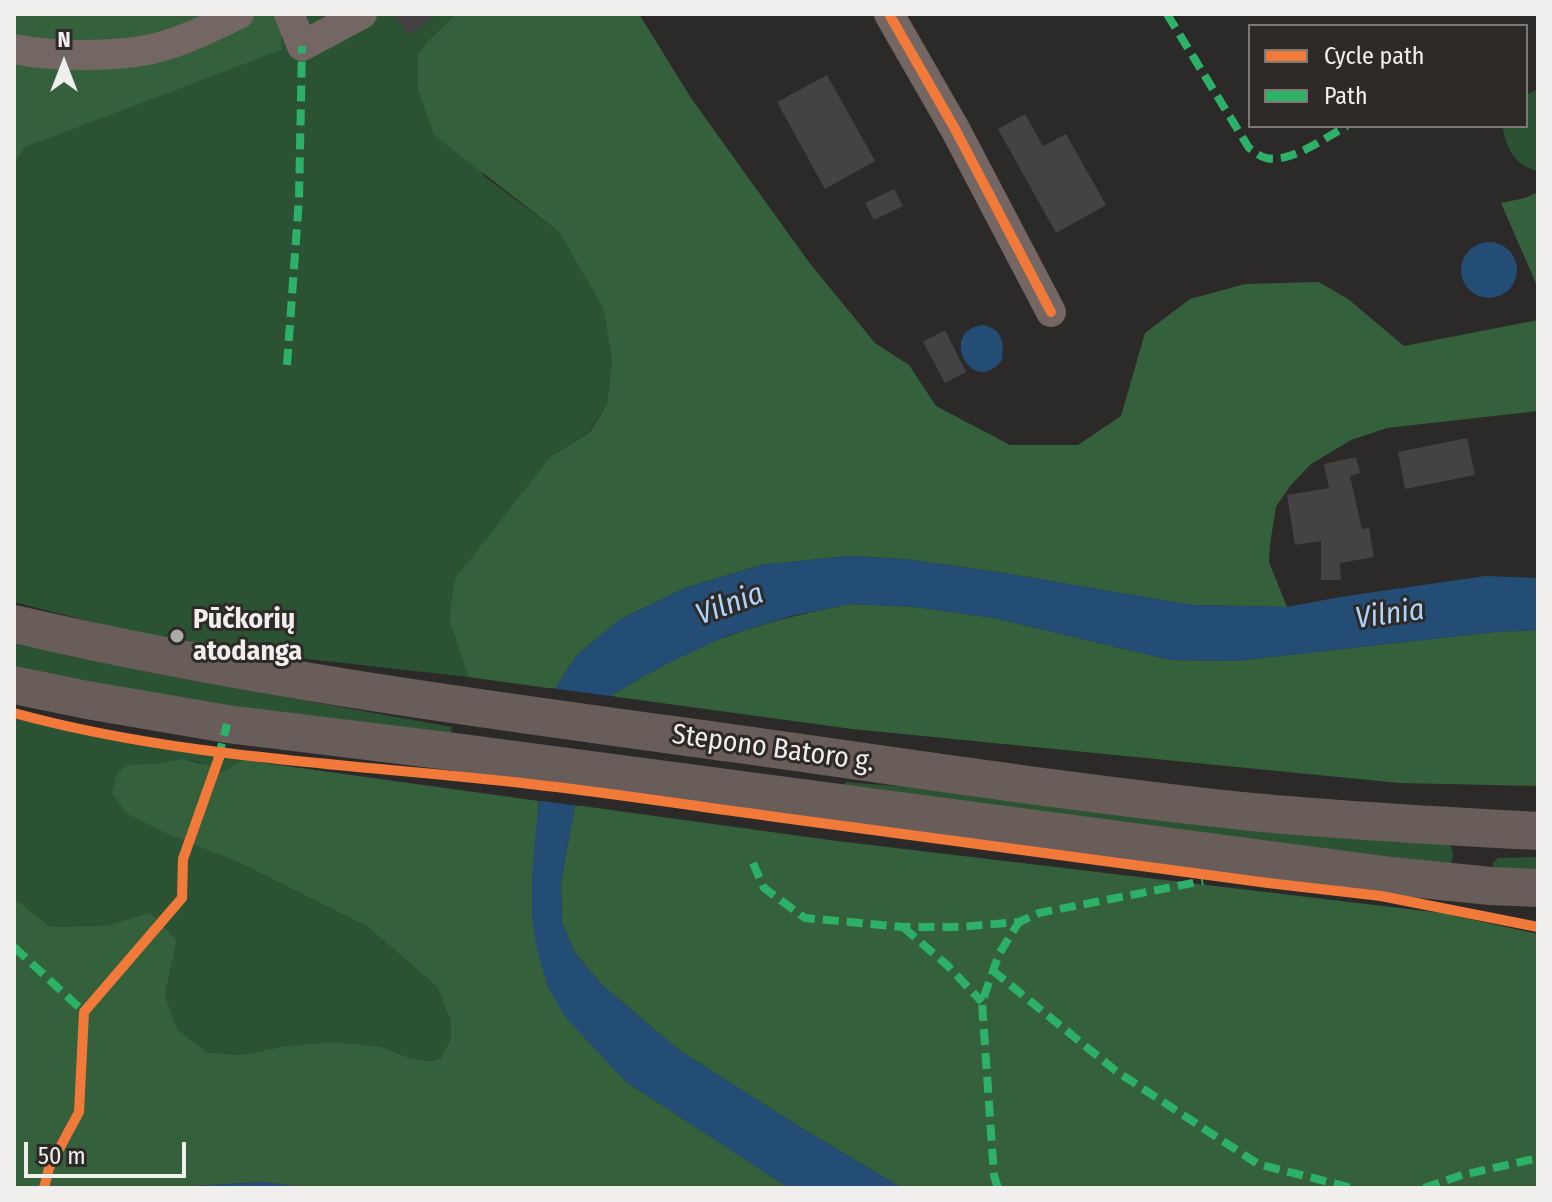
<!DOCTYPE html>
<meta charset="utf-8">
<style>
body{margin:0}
#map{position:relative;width:1552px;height:1202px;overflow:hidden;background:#2c2a29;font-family:"Fira Sans Condensed",sans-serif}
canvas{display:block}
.frame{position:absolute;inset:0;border:16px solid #f1efee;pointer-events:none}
.legend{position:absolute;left:1248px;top:24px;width:280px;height:104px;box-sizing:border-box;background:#2d2a28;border:2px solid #7b7977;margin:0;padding:10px 14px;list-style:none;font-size:24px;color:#f1efee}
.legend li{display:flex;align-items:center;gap:16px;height:40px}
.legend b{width:40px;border:2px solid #7b7977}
.north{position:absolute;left:24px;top:24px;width:80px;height:80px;-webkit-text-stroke:6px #2d2a28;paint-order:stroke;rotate:0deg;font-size:22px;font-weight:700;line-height:32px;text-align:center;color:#f1efee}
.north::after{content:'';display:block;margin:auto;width:28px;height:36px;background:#f1efee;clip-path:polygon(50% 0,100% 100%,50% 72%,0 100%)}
.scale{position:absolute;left:24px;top:1142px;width:162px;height:36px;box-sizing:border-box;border:4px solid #f1efee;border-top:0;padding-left:10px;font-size:24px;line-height:28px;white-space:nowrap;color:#f1efee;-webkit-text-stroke:6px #2d2a28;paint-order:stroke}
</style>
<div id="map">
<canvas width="1552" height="1202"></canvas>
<div class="frame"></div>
<ul class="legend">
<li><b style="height:10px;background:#f17a3a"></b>Cycle path</li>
<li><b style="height:10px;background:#2db169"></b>Path</li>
</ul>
<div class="north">N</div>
<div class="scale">50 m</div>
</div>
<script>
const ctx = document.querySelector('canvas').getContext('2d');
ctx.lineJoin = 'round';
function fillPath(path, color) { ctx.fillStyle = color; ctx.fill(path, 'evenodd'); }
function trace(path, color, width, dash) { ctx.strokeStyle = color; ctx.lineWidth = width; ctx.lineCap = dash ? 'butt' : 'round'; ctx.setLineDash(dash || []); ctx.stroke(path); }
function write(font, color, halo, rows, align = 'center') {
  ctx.font = font + ' "Fira Sans Condensed",sans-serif'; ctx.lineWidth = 6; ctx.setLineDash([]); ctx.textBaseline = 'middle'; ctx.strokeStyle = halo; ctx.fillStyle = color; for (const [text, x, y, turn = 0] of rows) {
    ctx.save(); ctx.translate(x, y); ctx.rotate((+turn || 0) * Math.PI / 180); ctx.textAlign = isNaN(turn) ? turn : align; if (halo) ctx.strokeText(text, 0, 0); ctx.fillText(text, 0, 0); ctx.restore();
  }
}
const green = new Path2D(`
 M14 14H456L430 39 484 176 559 232 603 308 612 361 607 404 589 432 551 456 449 619 468 677 247 652 112 627 14 602Z
 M1538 89V171C1516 166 1506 149 1503 128L1504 126H1526V95Z
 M14 644 163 675 452 727 451 733 269 716 14 670Z
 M14 717 52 727 243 760 220 773C196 757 186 759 159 764 148 765 137 765 127 765L172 836 240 863 368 927 437 987 450 1019 451 1038 441 1058 432 1061 412 1059 382 1047H281L241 1055 206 1052 177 1029 165 995 177 940 151 914 109 925 51 927 14 898Z
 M845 782 922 788 1447 842C1455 850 1454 858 1449 867L844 787Z
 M1538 857V876L1494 871C1491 864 1493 862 1498 858Z`);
const forest = new Path2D(`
 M14 14H277L281 30V50L25 147 14 163Z
 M456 14H639L691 98 808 261 875 343 909 365 936 406 1010 445H1078L1121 416 1145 333 1190 299 1245 284 1319 282 1348 299 1404 346 1538 320V411L1387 428 1351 440 1311 464 1290 486 1276 507 1270 544 1269 562 1287 607 1192 605 997 572 904 559 849 556 761 565 685 588 619 620 577 655 555 689 468 677 449 619 455 579 551 456 590 432 607 404 612 361 603 308 559 232 434 135 418 89V54L430 39Z
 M1538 192V288L1501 203 1525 198Z
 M850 604 916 607 994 618 1171 660 1235 661 1494 632 1538 630V786L1399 783 852 729 610 696C649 673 688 650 731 635 770 621 810 612 850 604Z
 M182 759 207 765 220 773 243 760 539 801 532 880V920L625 1081 789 1188H310L263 1182 196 1186 188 1188H14V898L51 927 109 925 150 913 177 940 165 995 177 1029 206 1052 241 1055 281 1047 330 1042 382 1047 412 1059 432 1061 441 1058 451 1038 450 1019 437 987 368 927 240 863 172 836 126 813 112 793 117 774 127 765 156 764Z
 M575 805 837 841 1442 913 1538 934V1188H902L795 1124 679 1050 602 985 575 953 562 923 561 882Z`);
const water = new Path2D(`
 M1461 270a28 28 0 1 1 56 0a28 28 0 1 1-56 0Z
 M983 325C1003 329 1004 343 1002 360 972 399 937 330 983 325Z
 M849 556 904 559 997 572 1192 605 1287 607 1340 597 1485 576 1538 578V630L1494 632 1235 661 1171 660 994 618 916 607 850 604 791 616 729 635 664 665 610 696 603 709 575 805 561 882 562 923 575 953 602 985 679 1050 795 1124 902 1188H789L625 1081 566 1018 548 987 537 950 532 920V880L536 828 555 689 577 655 619 620 685 588 761 565Z
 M263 1182 310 1188H188L196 1186Z`);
const pier = new Path2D(`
 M551 688 617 697 613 699 607 711 579 806 535 800Z`);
const building = new Path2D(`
 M393 14H437L409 35Z
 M827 75 875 161 825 189 777 102Z
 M1025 114 1043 146 1066 134 1106 205 1056 233 998 129Z
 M894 189 903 206 874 220 865 203Z
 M945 330 966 372 945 383 923 342Z
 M1467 438 1475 475 1405 489 1398 452Z
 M1356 457 1360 473 1350 476 1362 529 1369 528 1374 557 1340 563 1341 580H1321V541L1295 545 1287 495 1329 488 1324 464Z`);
const minor = new Path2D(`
 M289 14 302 46 362 14
 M889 14 955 129 1051 312
 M14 49C52 57 114 57 152 49 183 42 211 27 239 14`);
const major = new Path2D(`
 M14 624C250 679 491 710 731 743 904 767 1078 794 1252 812 1347 821 1443 826 1538 831
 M14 685 87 700 227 724 448 751 1391 876 1491 886 1538 888`);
const quiet = new Path2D(`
 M1167 14 1249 148C1255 152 1259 156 1266 158 1290 164 1326 137 1347 126
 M287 365 299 199 302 46
 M218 759 227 724
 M753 863 764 888 805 918 903 927H959L1019 922 1039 913 1203 881
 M903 927 948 966 982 1002
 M14 947 84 1012
 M992 970 1116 1071 1258 1164 1352 1188
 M998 1188 994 1176 982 1002 999 954 1019 922
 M1424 1188 1462 1175 1538 1158`);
const cycleway = new Path2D(`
 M889 14 955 129 1051 312
 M14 713C182 759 358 764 530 784 612 793 694 806 776 817 940 839 1104 861 1268 883L1381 896 1538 927
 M44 1188 49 1168 79 1112 84 1012 182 898 183 859 221 752`);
const markers = [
 [177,636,8,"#acaaa9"]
];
const poiNames = [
 ["Pūčkorių",193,620],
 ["atodanga",193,652]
];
const streetNames = [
 ["Stepono Batoro g.",773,749,8]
];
const waterNames = [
 ["Vilnia",730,605,-20],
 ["Vilnia",1390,615,-8]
];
fillPath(green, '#2b5333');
fillPath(forest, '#34603c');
fillPath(water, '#244d75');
fillPath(pier, '#2c2a29');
fillPath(building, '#444242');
trace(minor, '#746662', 30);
trace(major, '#695d5a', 38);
trace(quiet, '#2db169', 8, [16, 8]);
trace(cycleway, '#f17a3a', 10);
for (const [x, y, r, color] of markers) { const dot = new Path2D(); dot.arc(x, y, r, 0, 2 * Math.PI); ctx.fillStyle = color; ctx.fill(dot); trace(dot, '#2d2a28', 3); }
write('bold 28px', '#f1efee', '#2d2a28', poiNames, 'left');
write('28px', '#f1efee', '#2d2a28', streetNames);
write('italic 30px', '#add4fd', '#2d2a28', waterNames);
</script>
